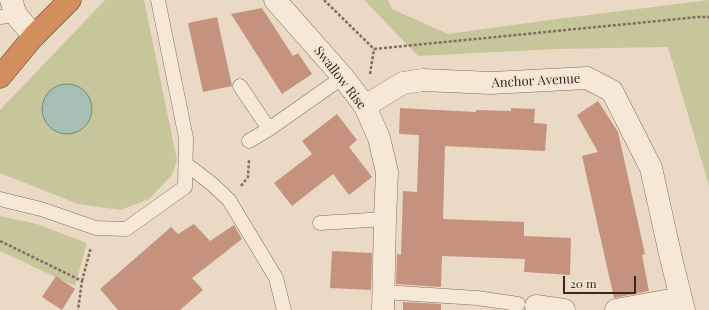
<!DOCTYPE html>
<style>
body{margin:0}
#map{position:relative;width:709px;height:310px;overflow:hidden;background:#eadac5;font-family:"Playfair Display",serif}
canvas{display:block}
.scale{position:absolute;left:563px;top:276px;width:73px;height:18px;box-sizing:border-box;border:2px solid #35271f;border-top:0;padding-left:5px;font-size:12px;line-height:14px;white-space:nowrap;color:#35271f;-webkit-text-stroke:3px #f2e5d4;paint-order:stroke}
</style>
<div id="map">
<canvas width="709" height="310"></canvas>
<div class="scale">20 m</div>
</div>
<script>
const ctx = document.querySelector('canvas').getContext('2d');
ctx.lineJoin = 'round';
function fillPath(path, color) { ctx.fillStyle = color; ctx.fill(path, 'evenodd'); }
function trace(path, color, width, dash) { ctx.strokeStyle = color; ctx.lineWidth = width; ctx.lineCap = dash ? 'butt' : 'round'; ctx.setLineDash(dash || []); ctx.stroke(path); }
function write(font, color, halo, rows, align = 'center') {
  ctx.font = font + ' "Playfair Display",serif'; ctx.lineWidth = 4; ctx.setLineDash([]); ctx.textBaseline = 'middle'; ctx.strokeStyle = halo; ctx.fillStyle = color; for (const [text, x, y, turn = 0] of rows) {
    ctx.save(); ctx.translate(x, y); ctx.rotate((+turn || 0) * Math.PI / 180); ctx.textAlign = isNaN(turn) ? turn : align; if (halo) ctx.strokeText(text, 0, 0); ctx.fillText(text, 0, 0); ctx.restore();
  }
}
const green = new Path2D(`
 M105 0H144L177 160 172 175 149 199 121 210 78 204 0 173V110Z
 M364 0H388L392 9 448 34 557 19 709 0V186L668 47 556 49 418 56Z
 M0 216 37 224 87 243 75 286 0 251Z`);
const water = new Path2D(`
 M42 109a25 25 0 1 1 50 0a25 25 0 1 1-50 0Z`);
const building = new Path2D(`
 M262 8 293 56 298 53 312 74 282 94 231 14Z
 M217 17 232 86 203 92 188 23Z
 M598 101 618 132 645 254 642 255 649 291 614 298 582 156 598 152 577 115Z
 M400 108 476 112V110L511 111V108L535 109 534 123 547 124 545 151 445 146 443 219 524 222V236L571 238 570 275 524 272 525 259 442 256 441 287 396 284 397 254 401 255 403 191 417 192 419 135 399 134Z
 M337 114 357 140 349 147 372 177 349 195 333 174 292 206 274 183 312 154 302 141Z
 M194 224 210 241 234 225 242 239 192 278 203 290 180 310H118L100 289 171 227 178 234Z
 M332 251 372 253 371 290 330 288Z
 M56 276 75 289 62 310 42 297Z
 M403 302 441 304V310H403Z`);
const path = new Path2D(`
 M324 0 374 49 698 17H709
 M370 74 374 49
 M241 186 248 177 249 160
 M0 241 82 281 78 310
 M82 281 91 247`);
const lane = new Path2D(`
 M0 17 16 15
 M240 86 269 129
 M249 141 269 129 343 77
 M186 164 212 184 229 200 276 278 284 310
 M0 199 41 209 96 228 126 229 185 187 186 138 158 0
 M320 223 385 219
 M383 292 477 298 518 304`);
const street = new Path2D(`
 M11 0 16 15 34 36
 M275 0 343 77 365 106 379 138 387 172 385 219 383 310
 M365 106 403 83 423 80 491 83 587 78 612 91 651 168 671 258 684 310
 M536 306 564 310
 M616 310 681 298`);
const highway = new Path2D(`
 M0 77 34 36 70 0`);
const streetNames = [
 ["Swallow Rise",340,78,52],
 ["Anchor Avenue",536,81,-3]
];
fillPath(green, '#c7c69a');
fillPath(water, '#a6beb4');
trace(water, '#6e8b80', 1);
fillPath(building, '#c5927e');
trace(lane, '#836c5d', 15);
trace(street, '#836c5d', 23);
trace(highway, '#513b30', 23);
trace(path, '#836c5d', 2.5, [3, 2]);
trace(lane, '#f6e8d7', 14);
trace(street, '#f6e8d7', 22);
trace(highway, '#d28f5d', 22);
write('13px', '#35271f', '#f2e5d4', streetNames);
</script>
